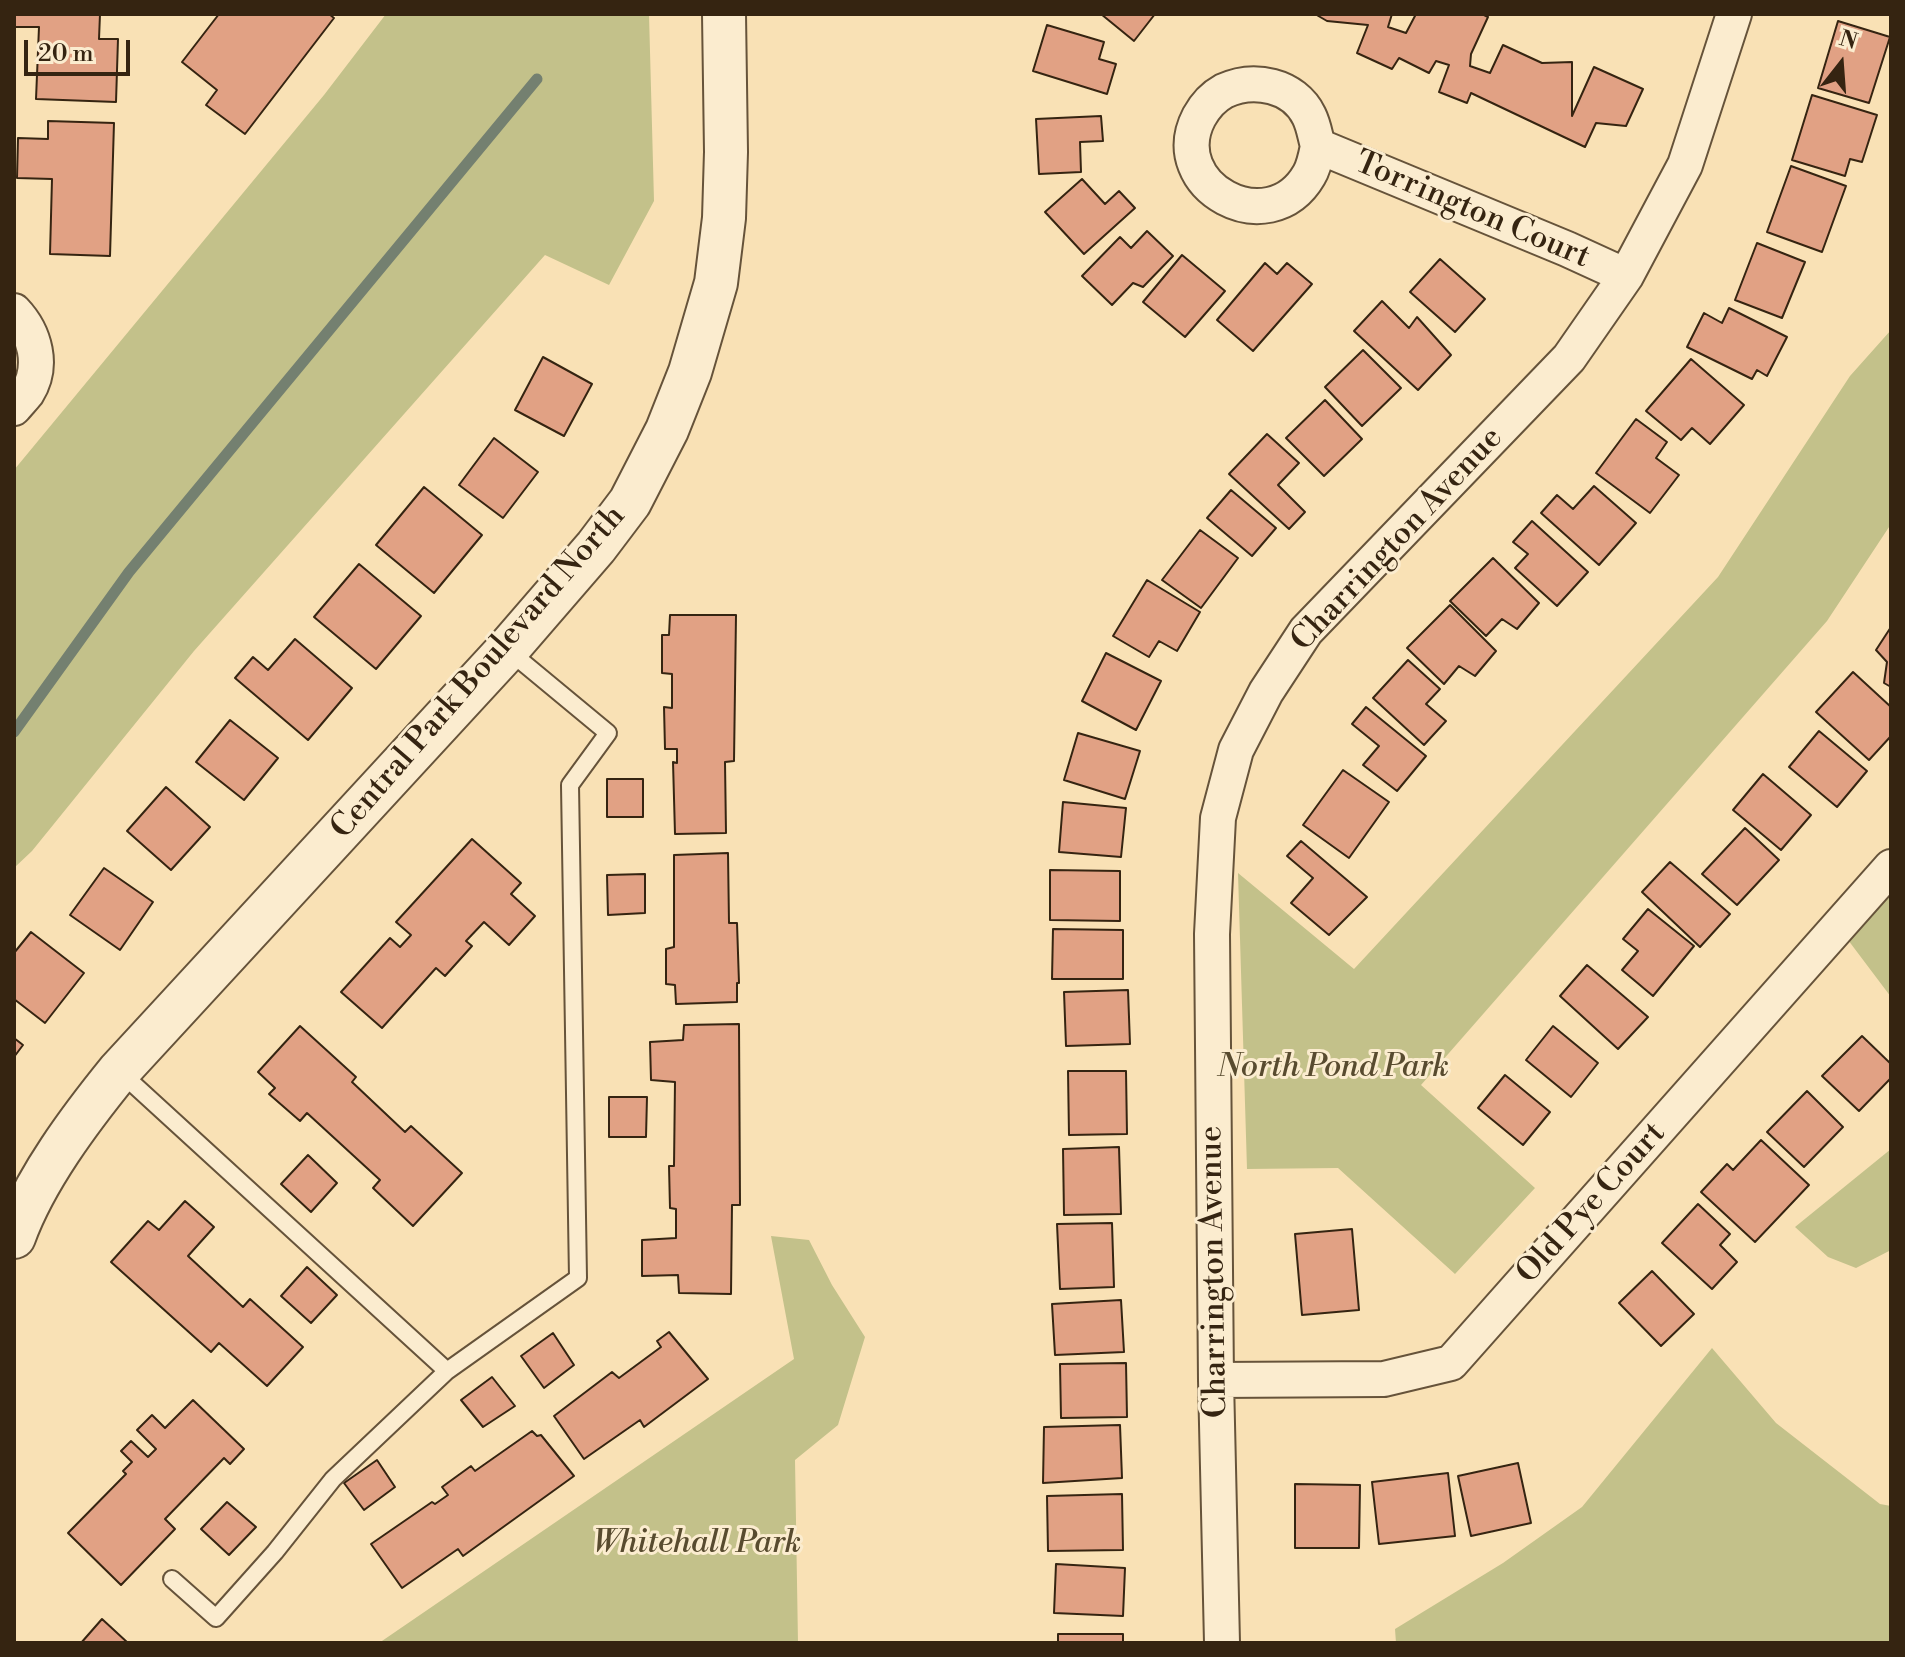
<!DOCTYPE html>
<style>
body{margin:0}
#map{position:relative;width:1905px;height:1657px;overflow:hidden;background:#f9e1b5;font-family:"Libre Bodoni",serif}
canvas{display:block}
.frame{position:absolute;inset:0;border:16px solid #352411;pointer-events:none}
.north{position:absolute;left:1801px;top:24px;width:80px;height:80px;-webkit-text-stroke:6px #fbeccf;paint-order:stroke;rotate:17deg;font-size:22px;font-weight:700;line-height:32px;text-align:center;color:#352411}
.north::after{content:'';display:block;margin:auto;width:28px;height:36px;background:#352411;clip-path:polygon(50% 0,100% 100%,50% 72%,0 100%)}
.scale{position:absolute;left:24px;top:40px;width:106px;height:36px;box-sizing:border-box;border:4px solid #352411;border-top:0;padding-left:10px;font-size:24px;line-height:28px;white-space:nowrap;color:#352411;-webkit-text-stroke:6px #fbeccf;paint-order:stroke}
</style>
<div id="map">
<canvas width="1905" height="1657"></canvas>
<div class="frame"></div>
<div class="north">N</div>
<div class="scale">20 m</div>
</div>
<script>
const ctx = document.querySelector('canvas').getContext('2d');
ctx.lineJoin = 'round';
function fillPath(path, color) { ctx.fillStyle = color; ctx.fill(path, 'evenodd'); }
function trace(path, color, width, dash) { ctx.strokeStyle = color; ctx.lineWidth = width; ctx.lineCap = dash ? 'butt' : 'round'; ctx.setLineDash(dash || []); ctx.stroke(path); }
function write(font, color, halo, rows, align = 'center') {
  ctx.font = font + ' "Libre Bodoni",serif'; ctx.lineWidth = 6; ctx.setLineDash([]); ctx.textBaseline = 'middle'; ctx.strokeStyle = halo; ctx.fillStyle = color; for (const [text, x, y, turn = 0] of rows) {
    ctx.save(); ctx.translate(x, y); ctx.rotate((+turn || 0) * Math.PI / 180); ctx.textAlign = isNaN(turn) ? turn : align; if (halo) ctx.strokeText(text, 0, 0); ctx.fillText(text, 0, 0); ctx.restore();
  }
}
const green = new Path2D(`
 M386 14H649L654 201 609 285 545 255 194 651 32 851 14 868V470L324 95Z
 M1891 330V524L1827 621 1421 1085 1535 1188 1455 1274 1338 1168 1247 1169 1238 873 1354 969 1718 577 1850 376Z
 M1891 870V997L1839 928Z
 M1891 1149V1250L1856 1268 1828 1257 1795 1227Z
 M771 1236 809 1240 832 1285 865 1337 838 1425 795 1460 798 1643H379L794 1359Z
 M1712 1348 1776 1423 1880 1504 1891 1506V1643H1396L1395 1629 1503 1563 1582 1507Z`);
const stream = new Path2D(`
 M14 732 129 572 537 79`);
const building = new Path2D(`
 M14 14H100L99 39H118L116 102 36 99 39 27H14Z
 M219 14H329L334 18 245 134 206 105 217 90 182 62Z
 M1101 14H1155L1134 41Z
 M1315 14H1392L1388 27 1406 33 1416 14H1482L1488 17 1471 54 1470 66 1490 73 1503 45 1542 63 1572 62V116L1594 67 1643 89 1626 126 1596 123 1585 147 1471 93 1467 103 1439 92 1449 65 1436 61 1429 73 1399 58 1392 69 1357 53 1368 25 1327 21Z
 M1838 21 1890 37 1869 103 1818 88Z
 M1047 25 1104 42 1099 59 1116 64 1107 94 1033 71Z
 M1812 95 1877 115 1862 162 1850 159 1845 176 1792 160Z
 M1101 116 1103 141 1080 142 1081 172 1039 174 1036 119Z
 M48 121 114 123 110 256 50 254 52 179 17 178 18 138 48 139Z
 M1791 166 1846 186 1822 252 1767 232Z
 M1082 179 1105 204 1119 191 1135 208 1084 254 1045 212Z
 M1147 231 1173 256 1143 287 1133 283 1112 305 1082 276 1120 237 1131 248Z
 M1757 243 1805 262 1782 318 1735 300Z
 M1182 255 1225 291 1185 337 1143 302Z
 M1440 259 1485 299 1455 332 1410 292Z
 M1265 263 1277 274 1287 263 1312 284 1253 351 1217 320Z
 M1382 301 1409 328 1417 317 1451 355 1418 390 1354 331Z
 M1729 308 1787 337 1767 376 1757 370 1752 379 1687 347 1704 313 1722 323Z
 M1363 350 1401 388 1362 426 1325 387Z
 M543 357 592 384 564 436 515 410Z
 M1691 359 1744 405 1710 444 1692 428 1681 440 1646 411Z
 M1325 400 1362 439 1324 476 1286 438Z
 M1636 419 1667 442 1656 458 1679 475 1650 513 1596 473Z
 M1267 434 1299 463 1278 485 1305 512 1289 529 1229 474Z
 M494 438 538 472 503 518 459 485Z
 M1594 486 1636 523 1599 565 1541 513 1557 495 1573 509Z
 M424 487 482 535 434 593 376 545Z
 M1231 490 1276 528 1252 556 1207 518Z
 M1532 521 1588 572 1557 606 1515 568 1528 554 1513 542Z
 M1200 530 1238 558 1201 608 1162 580Z
 M1493 558 1539 603 1517 629 1502 619 1486 636 1450 601Z
 M359 564 421 616 376 669 314 617Z
 M1147 580 1200 612 1177 651 1159 641 1149 657 1113 636Z
 M1450 605 1496 651 1475 676 1459 666 1444 684 1407 648Z
 M670 615H736L734 761 725 762 726 833 675 834 673 762 677 763V749H665L664 707 672 708V674L662 673V635H669Z
 M1891 627V687L1884 683 1887 662 1876 650Z
 M295 639 352 688 308 740 235 678 253 657 268 670Z
 M1106 653 1161 681 1136 730 1082 701Z
 M1408 660 1440 689 1426 704 1446 721 1424 745 1373 698Z
 M1853 672 1891 707V736L1869 760 1816 712Z
 M1366 707 1426 756 1397 791 1363 765 1379 746 1352 724Z
 M230 720 278 758 244 800 196 762Z
 M1819 731 1867 771 1837 807 1789 767Z
 M1078 733 1140 751 1125 799 1064 780Z
 M1343 770 1389 802 1349 858 1303 825Z
 M1763 774 1811 815 1781 850 1733 810Z
 M607 779H643V817H607Z
 M166 787 210 827 171 870 127 831Z
 M1063 802 1126 808 1121 857 1059 852Z
 M1745 828 1779 860 1737 905 1702 874Z
 M472 839 521 883 511 894 535 916 509 945 484 922 466 941 472 946 445 976 436 968 382 1028 341 992 390 938 400 947 411 935 396 922Z
 M1301 841 1367 897 1329 935 1291 903 1313 878 1287 856Z
 M728 853 729 923H737L739 983H737V1002L676 1004 675 985 666 984V949L674 947V855Z
 M1670 862 1730 914 1700 947 1642 892Z
 M104 868 153 902 120 950 70 915Z
 M1050 870 1120 871V921L1050 920Z
 M645 874V913L608 915 607 875Z
 M1648 909 1694 946 1653 996 1622 970 1638 951 1623 939Z
 M1053 929 1123 930V979H1052Z
 M31 932 84 973 45 1023 14 999V953Z
 M1587 965 1648 1017 1618 1049 1560 996Z
 M1128 990 1130 1044 1066 1046 1064 992Z
 M739 1024 740 1205H732L731 1294 679 1293 678 1275 642 1276V1240L676 1238V1209L670 1208 669 1166H674L675 1082 651 1080 650 1042 683 1040 684 1025Z
 M300 1026 356 1077 352 1082 405 1132 411 1126 462 1173 413 1226 373 1188 380 1180 307 1113 300 1121 269 1094 275 1088 258 1072Z
 M1553 1026 1598 1063 1571 1097 1526 1060Z
 M1862 1036 1891 1064V1078L1859 1111 1822 1076Z
 M14 1038 23 1045 14 1057Z
 M1068 1071H1126L1127 1134 1069 1135Z
 M1505 1075 1550 1112 1523 1145 1478 1108Z
 M1807 1091 1843 1127 1804 1167 1767 1132Z
 M609 1097H647L646 1137H609Z
 M1761 1140 1809 1185 1755 1242 1701 1192 1727 1164 1733 1170Z
 M1119 1147 1121 1214 1064 1215 1063 1149Z
 M308 1155 337 1183 311 1212 281 1184Z
 M185 1201 214 1227 188 1256 243 1307 250 1299 303 1347 267 1386 219 1343 211 1352 111 1262 148 1221 159 1230Z
 M1698 1204 1730 1234 1720 1245 1737 1262 1712 1289 1662 1243Z
 M1112 1223 1114 1287 1060 1289 1057 1224Z
 M1352 1229 1359 1310 1302 1315 1295 1234Z
 M307 1267 337 1295 311 1323 281 1296Z
 M1652 1271 1694 1314 1661 1346 1619 1303Z
 M1121 1300 1124 1352 1055 1355 1052 1304Z
 M669 1332 708 1379 644 1427 640 1420 584 1459 554 1416 612 1372 619 1378 661 1347 657 1341Z
 M553 1333 574 1365 544 1388 521 1356Z
 M1126 1363 1127 1417 1061 1418 1060 1364Z
 M492 1377 515 1406 483 1427 461 1400Z
 M193 1400 244 1449 230 1464 224 1458 165 1519 175 1529 121 1585 68 1533 126 1474 123 1471 132 1462 121 1451 131 1441 148 1457 156 1449 137 1430 152 1415 165 1428Z
 M1120 1425 1122 1478 1043 1483 1044 1427Z
 M532 1431 537 1436 541 1435 574 1476 463 1556 458 1549 402 1588 371 1544 432 1502 435 1504 448 1495 442 1487 471 1466 475 1471Z
 M377 1460 395 1487 364 1510 344 1483Z
 M1518 1463 1531 1523 1471 1536 1458 1476Z
 M1448 1473 1455 1536 1379 1544 1372 1482Z
 M1295 1484 1360 1485 1359 1548H1295Z
 M1122 1494 1123 1550 1048 1551 1047 1496Z
 M227 1502 256 1527 229 1555 201 1529Z
 M1056 1564 1125 1568 1123 1616 1054 1613Z
 M102 1619 128 1643H81Z
 M1058 1634H1123V1643H1058Z`);
const service = new Path2D(`
 M119 1071 447 1371 333 1479 275 1552 216 1618 172 1579
 M447 1371 578 1278 570 785 608 733 509 651`);
const minor = new Path2D(`
 M1318 146C1315 136 1314 126 1309 116 1294 85 1254 77 1224 91 1213 97 1205 106 1199 117 1163 186 1269 244 1309 175 1314 167 1316 156 1318 146L1567 249 1626 276
 M14 311C35 333 44 366 27 393 23 398 18 403 14 408
 M1216 1380 1384 1379 1451 1363 1891 867
 M1222 1643 1216 1380 1212 934 1218 818 1236 750 1266 692 1306 631 1569 358 1626 276 1685 165 1734 14`);
const tertiary = new Path2D(`
 M14 1237C35 1179 80 1119 119 1071L507 650 596 547 630 502 667 430 690 372 716 283 724 218 726 152 724 14`);
const streetNames = [
 ["Torrington Court",1472,211,23],
 ["Charrington Avenue",1398,540,-47],
 ["Central Park Boulevard North",479,673,-49],
 ["Old Pye Court",1592,1204,-48],
 ["Charrington Avenue",1215,1272,-91]
];
const parkNames = [
 ["North Pond Park",1333,1068],
 ["Whitehall Park",697,1544]
];
fillPath(green, '#c3c18a');
trace(stream, '#748070', 11);
fillPath(building, '#e1a184');
trace(building, '#352411', 2);
trace(service, '#66533a', 20);
trace(minor, '#66533a', 38);
trace(tertiary, '#66533a', 46);
trace(service, '#fbeccf', 16);
trace(minor, '#fbeccf', 34);
trace(tertiary, '#fbeccf', 42);
write('32px', '#352411', '#fbeccf', streetNames);
write('italic 32px', '#584b2f', '#fbeccf', parkNames);
</script>
